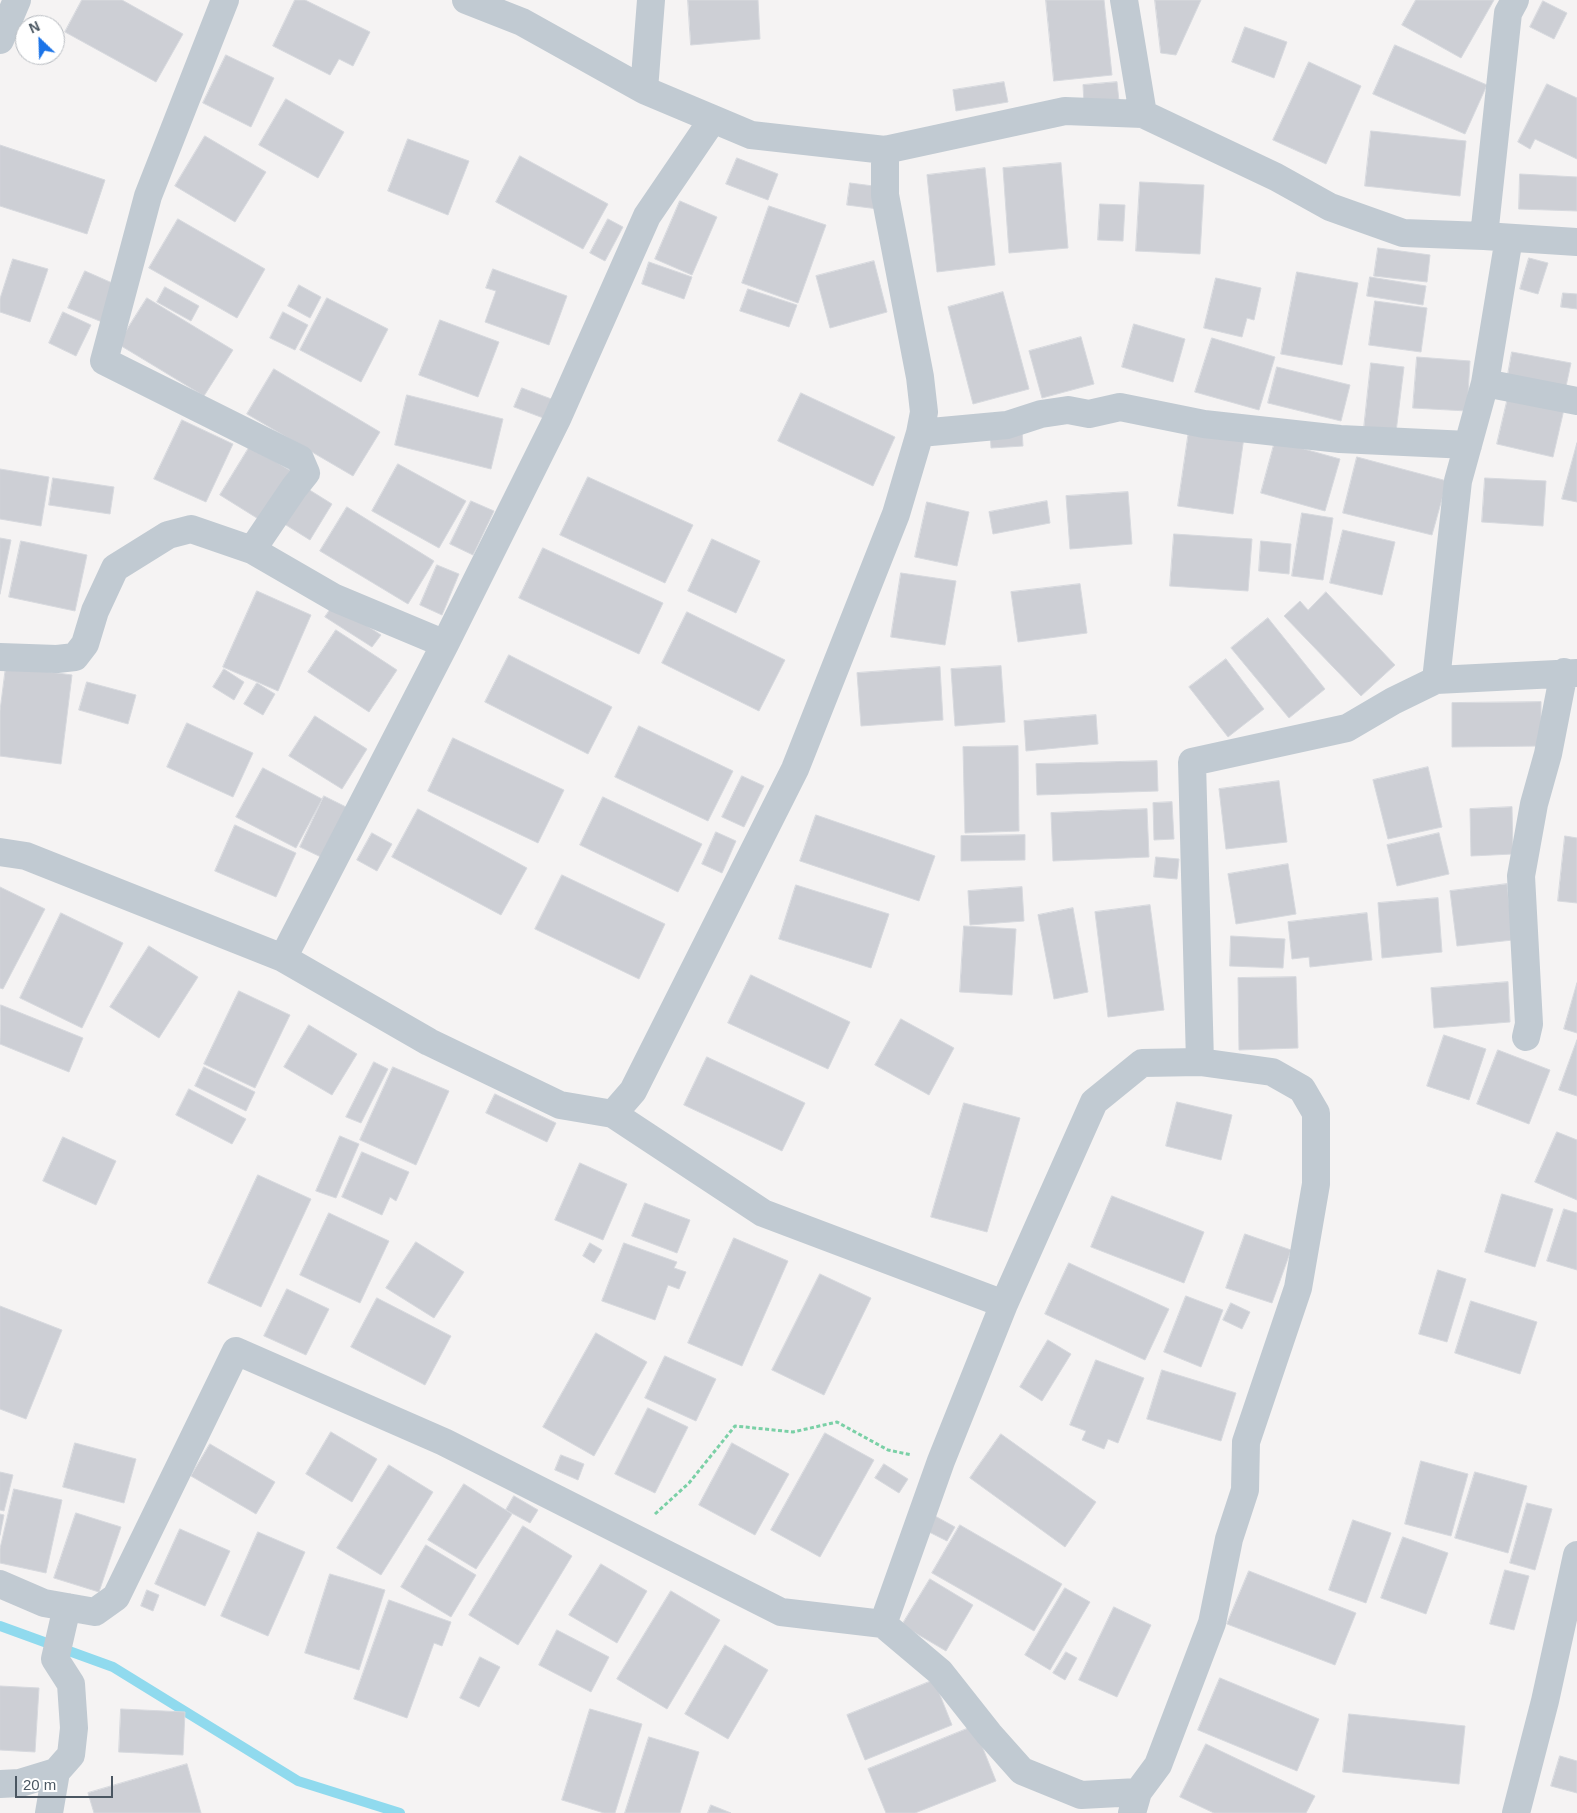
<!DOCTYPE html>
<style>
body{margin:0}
#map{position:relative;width:1577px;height:1813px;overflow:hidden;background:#f5f3f3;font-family:Helvetica,sans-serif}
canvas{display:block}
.north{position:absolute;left:15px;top:15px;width:50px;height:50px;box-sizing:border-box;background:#fff;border:1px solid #b7bbc0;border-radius:50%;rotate:336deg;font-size:14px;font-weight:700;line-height:20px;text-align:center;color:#4a5661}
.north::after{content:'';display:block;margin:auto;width:18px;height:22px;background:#1a73e8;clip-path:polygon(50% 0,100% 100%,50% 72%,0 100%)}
.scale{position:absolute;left:15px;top:1776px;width:98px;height:22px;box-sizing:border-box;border:2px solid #4a5661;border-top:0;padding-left:6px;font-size:15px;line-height:18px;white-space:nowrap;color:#4a5661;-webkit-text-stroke:4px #fff;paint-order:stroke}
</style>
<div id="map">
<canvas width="1577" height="1813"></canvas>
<div class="north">N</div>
<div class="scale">20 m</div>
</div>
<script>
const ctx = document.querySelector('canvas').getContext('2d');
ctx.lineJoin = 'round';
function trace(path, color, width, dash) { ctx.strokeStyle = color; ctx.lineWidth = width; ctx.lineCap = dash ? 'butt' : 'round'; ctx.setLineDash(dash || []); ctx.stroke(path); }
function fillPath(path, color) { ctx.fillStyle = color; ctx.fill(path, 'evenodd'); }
const stream = new Path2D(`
 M0 1626 113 1667 298 1781 400 1813`);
const building = new Path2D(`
 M82 0H122L183 34 156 82 65 32Z
 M295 0H305L370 32 353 66 339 59 330 75 273 46Z
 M688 0H758L760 39 691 45Z
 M1046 0H1104L1112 75 1054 81Z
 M1155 0H1201L1176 55 1161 53Z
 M1416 0H1494L1461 58 1402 25Z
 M1543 1 1567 13 1554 39 1530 27Z
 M1245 27 1287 42 1274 78 1232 62Z
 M1395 45 1487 85 1465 134 1373 94Z
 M226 55 274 78 251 127 203 103Z
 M1309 62 1361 86 1326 164 1273 140Z
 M1004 82 1008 102 956 111 953 90Z
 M1117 82 1119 101 1084 104 1083 85Z
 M1547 84 1577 98V159L1535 139 1530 149 1518 142Z
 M286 99 344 132 318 178 259 145Z
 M1371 131 1466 141 1460 196 1365 186Z
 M205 136 266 172 235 222 175 186Z
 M408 139 469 161 448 215 388 191Z
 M0 145 105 180 87 234 0 206Z
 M520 156 608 204 583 249 496 202Z
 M737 158 778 174 768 200 726 184Z
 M1061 163 1068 248 1009 253 1003 168Z
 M985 168 995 265 937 272 927 175Z
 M1520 174 1577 177V211L1519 209Z
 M1140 182 1204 185 1200 254 1136 251Z
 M850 183 881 187 878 209 847 205Z
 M680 201 717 217 692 275 655 259Z
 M1100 204 1125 205 1123 241 1098 240Z
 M769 206 826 225 798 303 742 283Z
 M178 219 265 269 237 318 149 268Z
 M608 219 623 227 605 261 590 253Z
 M1378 248 1430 255 1427 282 1374 276Z
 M1529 258 1548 263 1538 294 1520 289Z
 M13 259 48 269 30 322 0 312V299Z
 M874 261 887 312 830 328 816 276Z
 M649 262 692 277 684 299 642 284Z
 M493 269 567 296 549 345 485 322 496 291 486 288Z
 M85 271 119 286 102 322 68 308Z
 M1297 272 1358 283 1342 365 1281 354Z
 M1370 277 1426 286 1423 305 1367 296Z
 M1216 278 1261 288 1254 320 1247 318 1242 337 1204 328Z
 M299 285 321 297 310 318 288 306Z
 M165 287 199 306 191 321 157 302Z
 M748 289 797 305 789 327 740 311Z
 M1003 292 1029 389 973 404 948 307Z
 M1563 293 1577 294V309L1561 307Z
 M147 298 233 350 204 396 118 344Z
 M327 298 388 329 361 382 300 350Z
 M1375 301 1427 308 1421 352 1369 345Z
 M63 312 91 325 76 356 49 343Z
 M283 312 308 325 295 350 270 338Z
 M440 320 499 342 478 397 419 375Z
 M1134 324 1185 339 1173 382 1122 367Z
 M1081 337 1094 384 1042 398 1029 351Z
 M1212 338 1275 357 1259 410 1195 392Z
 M1512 352 1571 363 1565 391 1507 380Z
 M1417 357 1470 361 1467 411 1413 408Z
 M1371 363 1404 367 1396 432 1364 428Z
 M1277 367 1350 385 1341 421 1268 403Z
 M274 369 380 432 353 476 247 414Z
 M522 388 554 400 546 419 514 407Z
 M801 393 895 437 873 486 778 441Z
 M1509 393 1565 405 1553 457 1497 444Z
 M407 395 503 419 491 469 395 445Z
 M182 420 233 444 206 502 154 479Z
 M1022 429 1023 446 991 448 990 431Z
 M1189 430 1244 437 1233 514 1178 506Z
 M1275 441 1340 459 1325 511 1261 493Z
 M1577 443V502L1562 499Z
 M250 446 291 471 260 520 220 495Z
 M1357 457 1447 481 1432 535 1343 513Z
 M398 464 466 501 439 548 372 511Z
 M0 469 49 477 41 526 0 519Z
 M588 477 693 525 665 583 560 535Z
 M53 478 114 487 110 514 49 505Z
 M1485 478 1546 481 1543 526 1482 522Z
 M300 484 332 504 310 540 278 520Z
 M1128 492 1132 544 1070 549 1066 496Z
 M471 501 494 511 473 555 450 544Z
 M1047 501 1050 523 993 534 989 512Z
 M927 502 969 512 957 566 915 557Z
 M347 507 434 561 408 604 320 551Z
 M1302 513 1333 518 1323 580 1292 576Z
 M1343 530 1395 542 1382 595 1330 583Z
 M1174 534 1252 539 1248 591 1170 586Z
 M0 538 11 540 0 594Z
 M712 539 760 561 736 613 688 591Z
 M21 541 87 555 75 611 9 597Z
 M1261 541 1291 544 1289 574 1259 571Z
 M543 548 663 603 639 654 519 598Z
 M437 565 459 574 442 615 420 605Z
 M901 573 956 581 945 645 891 637Z
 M1080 584 1087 633 1018 642 1011 592Z
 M257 591 311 615 278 691 223 667Z
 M1326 592 1395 665 1361 696 1284 616 1300 601 1308 610Z
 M334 604 381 635 372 647 325 617Z
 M687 612 785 660 759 711 662 663Z
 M1268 618 1325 689 1289 718 1231 648Z
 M336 630 397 670 369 712 308 672Z
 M509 655 612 707 588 754 485 702Z
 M1226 659 1264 709 1228 737 1189 687Z
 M6 666 72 675 61 764 0 756V711Z
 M1001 666 1005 722 955 726 951 669Z
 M940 667 943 720 861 726 857 673Z
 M224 669 244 682 234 700 213 687Z
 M87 682 136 695 128 724 79 710Z
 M257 683 275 694 263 715 244 704Z
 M1541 702V746L1452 747V703Z
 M1096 715 1098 744 1026 751 1024 721Z
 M315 716 367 749 342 789 289 756Z
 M187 723 253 753 233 797 167 767Z
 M639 726 733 771 708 821 615 777Z
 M453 738 564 790 538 843 428 791Z
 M1018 746 1019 831 965 833 963 747Z
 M1157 761 1158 791 1037 795 1036 764Z
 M1428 767 1442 827 1388 839 1373 780Z
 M263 768 322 799 296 848 236 817Z
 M742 776 764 786 744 827 722 817Z
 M1279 781 1287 842 1226 849 1219 789Z
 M324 796 346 807 323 858 300 847Z
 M603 797 702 844 678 892 580 845Z
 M1172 802 1174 839 1154 840 1153 803Z
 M1512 807 1513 854 1471 856 1470 809Z
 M418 809 527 868 501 915 392 857Z
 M1147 809 1149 857 1053 861 1051 813Z
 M816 815 935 856 919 901 800 861Z
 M235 825 296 853 276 897 215 871Z
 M716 832 736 841 722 873 702 864Z
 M372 833 392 844 377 871 357 860Z
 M1439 833 1449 874 1397 886 1387 845Z
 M1025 835V860L961 861V836Z
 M1565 836 1577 838V903L1558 901Z
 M1156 857 1179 859 1177 879 1154 877Z
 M1288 864 1296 914 1236 924 1228 874Z
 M562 875 665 924 639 979 535 929Z
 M1507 884 1513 940 1457 946 1450 891Z
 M796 885 889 914 871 968 779 939Z
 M0 887 45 909 3 989 0 988Z
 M1022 887 1024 921 970 925 968 891Z
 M1438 898 1442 952 1382 958 1378 903Z
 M1150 905 1164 1010 1108 1017 1095 912Z
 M1073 908 1088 992 1054 999 1038 915Z
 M61 913 123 943 82 1028 20 998Z
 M1367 913 1372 960 1310 967 1309 957 1292 959 1288 922Z
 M964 926 1016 929 1012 995 960 992Z
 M1231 936 1285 939 1283 968 1230 966Z
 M149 946 198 977 159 1038 110 1007Z
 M751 975 850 1022 828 1069 728 1023Z
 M1296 977 1298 1048 1239 1050 1238 978Z
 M1508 982 1510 1022 1434 1028 1431 988Z
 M1577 983V1033L1564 1029Z
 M239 991 290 1015 255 1088 204 1064Z
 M1 1005 83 1038 69 1072 0 1044Z
 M901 1019 954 1048 929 1095 875 1065Z
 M309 1025 357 1054 332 1095 284 1067Z
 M1444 1035 1486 1049 1469 1100 1427 1086Z
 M1577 1040V1096L1559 1090Z
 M1498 1050 1550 1070 1529 1124 1477 1104Z
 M707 1057 805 1103 782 1151 684 1105Z
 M374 1062 388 1069 361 1123 346 1117Z
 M204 1067 255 1092 246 1111 195 1086Z
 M393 1067 449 1091 416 1165 360 1140Z
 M189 1089 246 1119 232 1144 176 1115Z
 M495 1094 556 1123 547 1142 486 1113Z
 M1177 1102 1232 1115 1221 1160 1166 1146Z
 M964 1103 1020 1118 987 1232 931 1217Z
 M1557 1132 1577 1140V1200L1535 1182Z
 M340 1136 359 1144 336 1198 316 1191Z
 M63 1137 116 1161 96 1205 43 1181Z
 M362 1152 409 1172 396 1201 390 1197 382 1215 342 1197Z
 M580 1163 627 1184 603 1240 555 1220Z
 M258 1175 311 1199 261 1307 208 1283Z
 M1502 1194 1553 1209 1535 1267 1485 1252Z
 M1112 1196 1204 1232 1184 1283 1091 1247Z
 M645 1203 690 1220 677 1253 632 1236Z
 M1564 1209 1577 1213V1270L1547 1261Z
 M329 1213 389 1241 360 1303 300 1275Z
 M1245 1234 1291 1250 1272 1303 1226 1288Z
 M734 1238 788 1261 742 1366 688 1343Z
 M416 1242 464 1272 434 1318 386 1288Z
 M590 1243 602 1250 594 1263 583 1256Z
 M624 1243 677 1262 674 1268 686 1272 679 1289 668 1285 655 1320 602 1301Z
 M1069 1263 1169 1309 1145 1360 1045 1314Z
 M1438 1270 1466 1279 1447 1342 1419 1334Z
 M820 1274 871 1298 824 1395 772 1370Z
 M287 1289 329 1309 306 1355 264 1336Z
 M1186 1296 1223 1310 1201 1367 1164 1352Z
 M377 1298 451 1336 425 1385 351 1347Z
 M1471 1301 1537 1322 1520 1374 1455 1353Z
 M1231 1303 1250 1312 1242 1329 1223 1320Z
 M0 1306 62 1330 26 1419 0 1409Z
 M596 1333 647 1362 594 1456 543 1427Z
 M1048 1340 1071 1354 1042 1401 1020 1387Z
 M665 1356 716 1379 696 1421 645 1398Z
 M1096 1360 1144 1378 1118 1443 1108 1439 1104 1449 1082 1440 1086 1431 1070 1425Z
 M1162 1370 1236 1393 1221 1441 1147 1419Z
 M648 1408 688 1427 655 1493 615 1474Z
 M331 1432 377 1459 352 1502 306 1474Z
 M825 1433 874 1460 820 1557 771 1530Z
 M1001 1434 1096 1502 1065 1547 970 1478Z
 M75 1443 136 1459 124 1503 63 1487Z
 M732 1443 789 1474 755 1535 699 1505Z
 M210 1444 275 1482 256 1514 191 1476Z
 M561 1455 584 1464 578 1480 555 1470Z
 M1421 1461 1468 1474 1451 1536 1405 1524Z
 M884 1464 908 1479 899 1493 875 1478Z
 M389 1465 433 1492 381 1575 337 1548Z
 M0 1472 13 1475 4 1511 0 1510Z
 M1475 1472 1527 1486 1508 1553 1455 1538Z
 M464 1484 512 1514 476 1569 428 1540Z
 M14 1489 62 1500 46 1573 0 1563V1549Z
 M514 1496 538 1510 530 1523 506 1510Z
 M1527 1503 1552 1509 1535 1570 1510 1563Z
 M76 1513 121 1527 99 1592 54 1578Z
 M0 1514 4 1515 0 1535Z
 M935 1516 955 1527 947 1541 927 1531Z
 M1353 1520 1391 1533 1366 1603 1329 1590Z
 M960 1525 1062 1584 1034 1631 932 1573Z
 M523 1526 572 1556 518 1645 469 1615Z
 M180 1529 230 1551 205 1606 155 1584Z
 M258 1532 305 1552 268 1636 221 1616Z
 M1403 1537 1448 1553 1426 1614 1381 1598Z
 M426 1545 476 1575 451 1617 401 1587Z
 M601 1564 647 1591 617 1643 569 1615Z
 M1505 1570 1529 1576 1514 1630 1490 1624Z
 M1249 1571 1356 1613 1335 1665 1227 1624Z
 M330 1574 385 1590 359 1670 305 1653Z
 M930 1579 973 1605 946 1651 902 1625Z
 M1065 1588 1090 1602 1050 1670 1025 1655Z
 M147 1590 159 1595 153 1611 141 1606Z
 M671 1591 720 1620 667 1709 617 1679Z
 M389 1600 451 1622 442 1646 434 1643 407 1718 354 1699Z
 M1114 1607 1151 1625 1117 1697 1079 1680Z
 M557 1630 609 1657 591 1692 539 1665Z
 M725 1645 768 1670 728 1739 685 1714Z
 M1066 1652 1077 1658 1065 1680 1053 1673Z
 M480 1657 500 1667 479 1707 460 1698Z
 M1220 1678 1319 1719 1297 1771 1198 1730Z
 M934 1680 952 1725 865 1760 847 1715Z
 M0 1686 39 1688 35 1752 0 1750Z
 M121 1709 185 1712 183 1755 119 1752Z
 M590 1709 642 1724 615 1813H604L562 1800Z
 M1349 1714 1465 1726 1459 1784 1343 1772Z
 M974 1726 996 1781 915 1813H886L868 1769Z
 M649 1737 699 1752 680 1813H625Z
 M1206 1744 1315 1796 1306 1813H1214L1180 1797Z
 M1560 1756 1577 1761V1793L1551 1786Z
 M187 1764 201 1813H94L88 1793Z
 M711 1805 731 1813H708Z`);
const path = new Path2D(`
 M655 1514 689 1483 735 1426 793 1432 837 1422 888 1450 912 1455`);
const street = new Path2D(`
 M225 0 148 196 104 361 300 459 306 473 294 488 252 550
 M466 0 522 22 644 90 751 135 885 150 1065 111 1143 114 1276 177 1330 207 1403 233 1484 236 1577 242
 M1124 0 1143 114
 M0 40 17 0
 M644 90 651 0
 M1484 236 1508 13 1515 0
 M1485 383 1577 401
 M920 433 1007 425 1041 414 1068 410 1089 414 1120 407 1204 424 1340 439 1468 445
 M0 657 57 659 75 657 85 644 95 611 115 568 168 535 191 529 252 550 335 598 445 644
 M1436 680 1458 481 1485 383 1509 238
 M0 852 26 856 283 958 429 1042 560 1105 613 1114 763 1213 1004 1304
 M283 958 445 644 557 419 647 216 713 119
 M1526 1037 1529 1024 1521 876 1534 804 1548 754 1564 672
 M1200 1062 1192 762 1347 728 1393 701 1436 680 1577 673
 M613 1114 633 1091 795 769 896 514 920 433 924 412 920 377 885 195V150
 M0 1584 44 1603 95 1612 116 1597 236 1351 444 1442 781 1612 883 1624
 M0 1784 20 1783 56 1772
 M49 1813 56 1772 71 1755 74 1728 71 1684 55 1659 67 1607
 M1132 1813 1138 1792 1158 1765 1212 1623 1229 1539 1245 1490 1246 1442 1298 1288 1316 1184V1113L1302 1089 1272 1072 1200 1062 1142 1063 1094 1102 1004 1304 941 1461 883 1624 940 1672 989 1734 1022 1771 1081 1795 1138 1792
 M1516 1813 1545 1701 1577 1555`);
trace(stream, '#90daee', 10);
fillPath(building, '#cdcfd5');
trace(building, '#d7d9de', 1);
trace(path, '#7ad0a6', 3, [4, 2.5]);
trace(street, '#c1cad2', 28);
</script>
